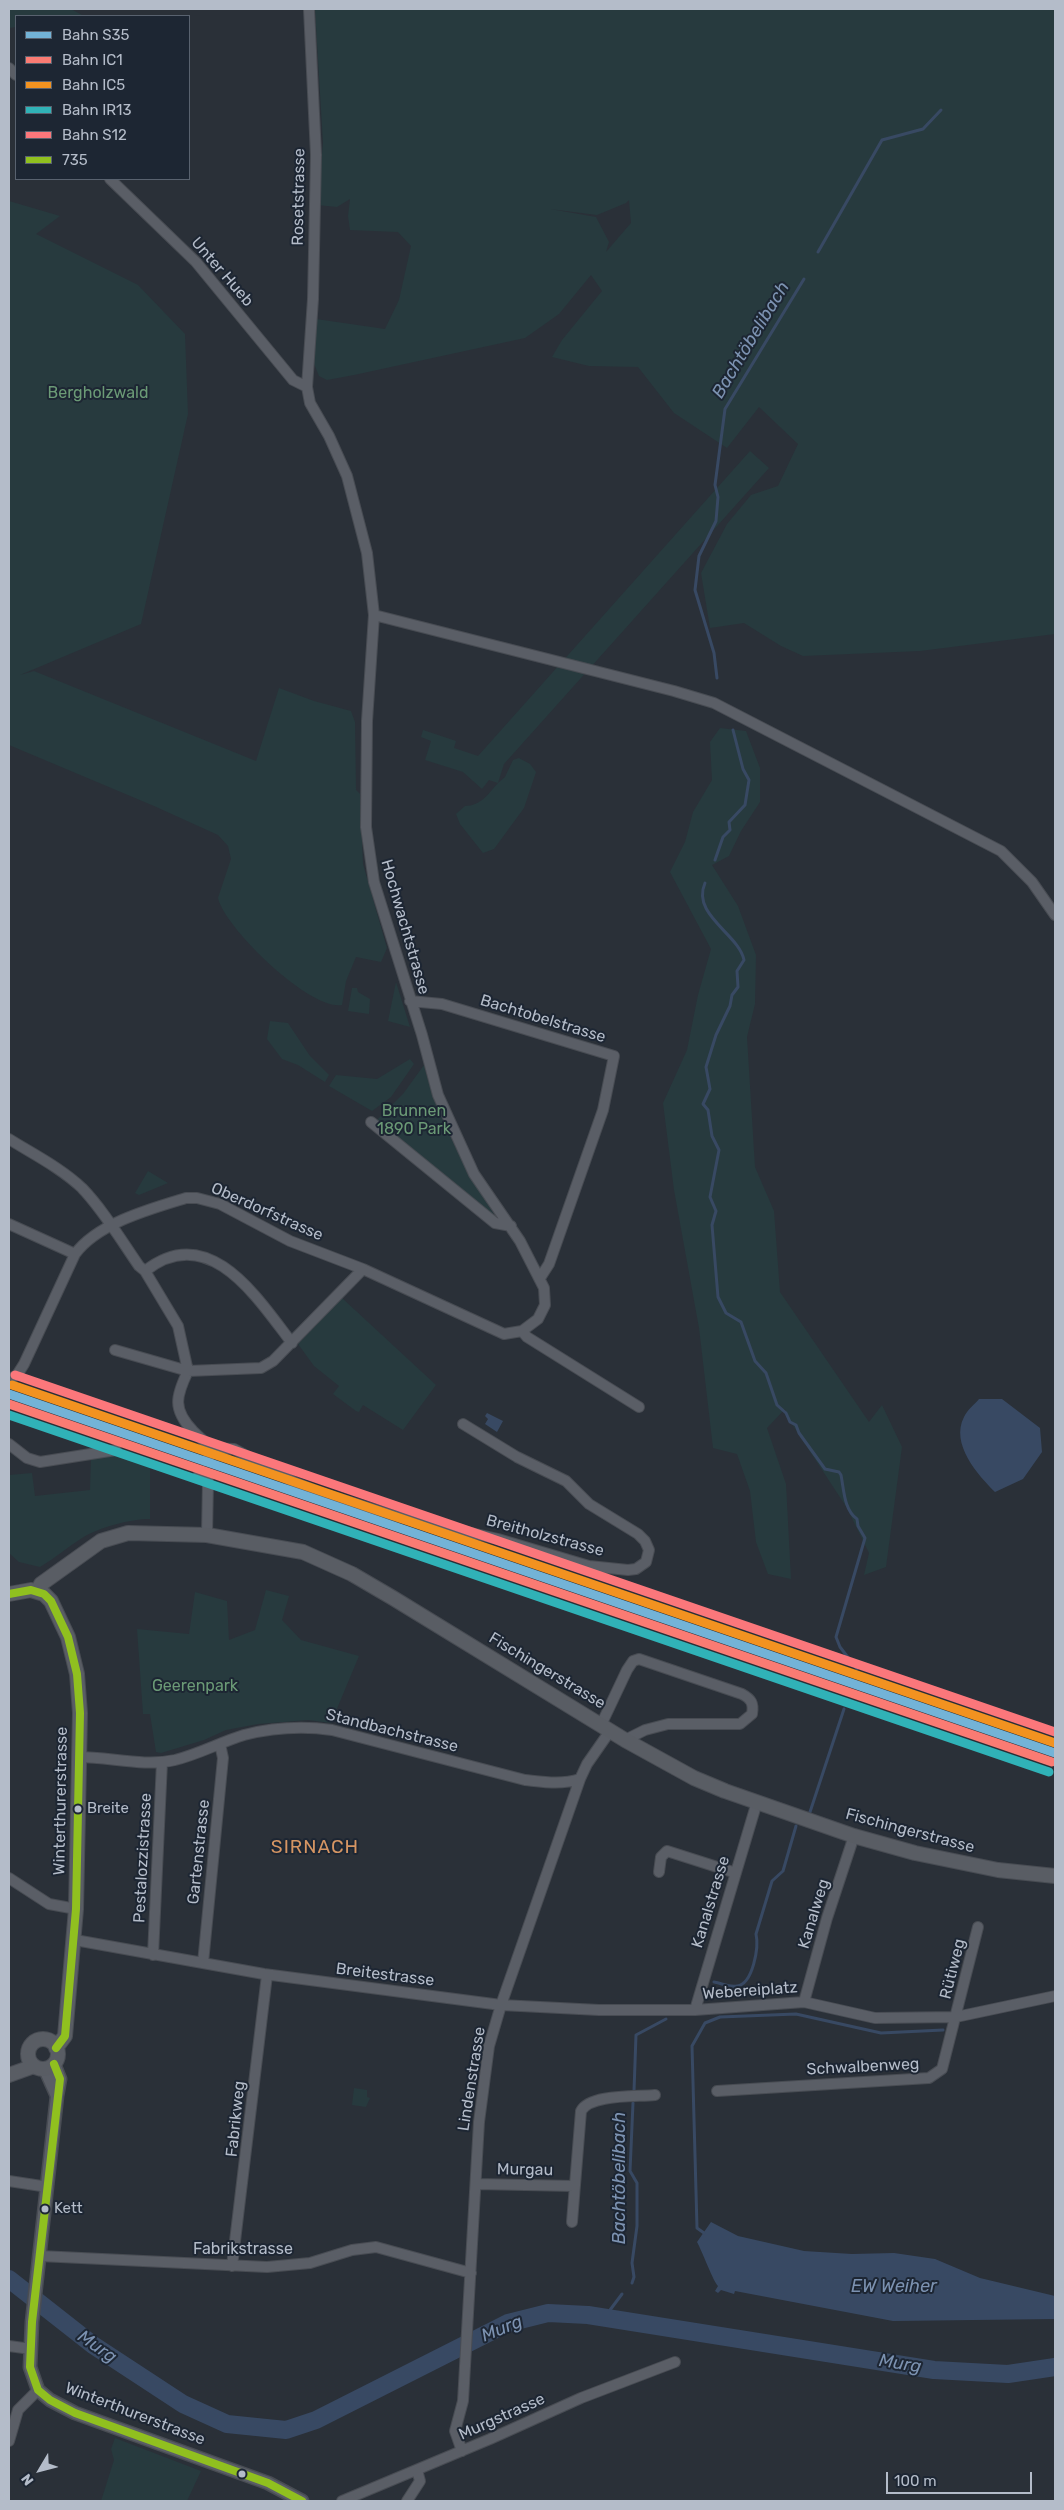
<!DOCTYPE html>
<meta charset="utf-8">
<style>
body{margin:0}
#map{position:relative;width:1064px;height:2510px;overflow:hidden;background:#2a3038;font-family:Rubik,sans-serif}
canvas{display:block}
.frame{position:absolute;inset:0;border:10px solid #b4bcc9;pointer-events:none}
.legend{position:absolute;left:15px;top:15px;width:175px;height:165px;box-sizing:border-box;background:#1d2633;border:1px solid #59626f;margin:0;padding:6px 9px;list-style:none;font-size:15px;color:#b4bcc9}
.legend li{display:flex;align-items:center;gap:10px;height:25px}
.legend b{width:25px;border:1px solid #59626f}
.north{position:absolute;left:15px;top:2445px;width:50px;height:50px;-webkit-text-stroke:4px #1d2633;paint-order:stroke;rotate:233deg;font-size:14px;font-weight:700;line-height:20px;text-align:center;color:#b4bcc9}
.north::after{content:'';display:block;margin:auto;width:18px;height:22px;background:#b4bcc9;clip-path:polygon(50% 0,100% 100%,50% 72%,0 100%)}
.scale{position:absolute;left:886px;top:2472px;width:146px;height:22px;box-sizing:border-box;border:2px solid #b4bcc9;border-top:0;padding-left:6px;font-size:15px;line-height:18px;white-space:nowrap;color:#b4bcc9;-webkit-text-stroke:4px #1d2633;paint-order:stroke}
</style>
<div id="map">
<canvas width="1064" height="2510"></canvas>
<div class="frame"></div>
<ul class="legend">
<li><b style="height:6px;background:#73b3d7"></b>Bahn S35</li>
<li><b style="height:6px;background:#fa7b73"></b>Bahn IC1</li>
<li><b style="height:6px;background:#f29220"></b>Bahn IC5</li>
<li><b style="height:6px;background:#30b2b7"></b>Bahn IR13</li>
<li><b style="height:6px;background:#fb777b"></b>Bahn S12</li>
<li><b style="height:6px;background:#90c01f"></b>735</li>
</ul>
<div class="north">N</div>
<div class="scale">100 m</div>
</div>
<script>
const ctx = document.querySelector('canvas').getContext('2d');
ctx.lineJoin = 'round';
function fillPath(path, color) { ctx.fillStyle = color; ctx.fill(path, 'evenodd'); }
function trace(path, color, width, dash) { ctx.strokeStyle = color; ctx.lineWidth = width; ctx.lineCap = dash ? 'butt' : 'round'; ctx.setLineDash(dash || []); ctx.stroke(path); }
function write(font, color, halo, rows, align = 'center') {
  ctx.font = font + ' Rubik,sans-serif'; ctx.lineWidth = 4; ctx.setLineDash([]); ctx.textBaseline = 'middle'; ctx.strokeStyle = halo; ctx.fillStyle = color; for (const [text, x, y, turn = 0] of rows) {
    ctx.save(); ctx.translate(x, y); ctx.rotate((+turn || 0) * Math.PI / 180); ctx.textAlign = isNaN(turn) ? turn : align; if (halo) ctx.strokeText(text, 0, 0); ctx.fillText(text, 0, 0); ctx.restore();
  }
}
const green = new Path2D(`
 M9 9H71L82 15 16 16V27L9 28Z
 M315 9H1055V634L920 651 803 656 781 646 744 623 710 628 701 573 727 524 751 495 778 486 798 444 759 407 727 448 674 413 638 367 589 366 552 357 562 340 602 291 591 275 559 314 525 338 354 375 327 380 319 376 310 354 316 319 385 329 399 300 411 246 398 232 350 230 348 216 350 199 337 207 317 205 323 143ZM629 200 631 223 606 252 609 242 596 217 550 209 597 215 626 203Z
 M9 201 60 216 36 234 138 285 185 334 188 414 141 624 20 675 34 671 256 761 279 688 314 701 351 711 355 722 356 790 360 794 363 864 387 948 381 962 356 957 346 981 342 1005C310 1011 224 927 218 898L231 859 228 846 218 835 154 806 9 745Z
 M750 451 769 468 504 764 498 783 505 777 513 760 519 758 530 764 536 772 524 808 494 849 483 853 460 824 456 814 465 806C481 806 489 793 498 783L489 780 482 789 463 772 425 760 431 741 421 737 423 730 456 741 454 748 478 756Z
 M720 728 746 731 760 768V802L741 831 729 856 712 865 738 906 756 955 755 1004 747 1037 755 1167 774 1211 780 1292 869 1422 882 1405 902 1447 886 1567 864 1575 869 1553 847 1508 788 1418 785 1409 767 1428 786 1484 791 1579 768 1574 756 1542 750 1491 737 1454 713 1448 699 1328 674 1190 663 1103 687 1050 698 995 711 949 670 872 685 842 693 812 712 780 710 742Z
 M396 982 410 1027 388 1021Z
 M352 988H357L358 992 370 999 369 1014 348 1011Z
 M270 1021 288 1023 310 1056 329 1075 325 1082 298 1065 282 1059 267 1039Z
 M410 1059 414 1064 391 1097 372 1111 329 1086 336 1075 377 1079Z
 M424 1065C438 1120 465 1168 495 1216L492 1217 376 1121 403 1094Z
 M148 1171 168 1183 139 1195 135 1193Z
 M342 1298 436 1385 403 1430 363 1405 359 1412 356 1411 333 1394 339 1386 314 1366 298 1344Z
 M115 1453 129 1454 150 1461V1519C131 1519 99 1527 82 1538 68 1547 55 1558 40 1567L19 1562 9 1553V1475L32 1473 35 1496 90 1490 91 1458Z
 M266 1590 289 1596 282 1620 301 1640 359 1656 331 1723 308 1720 258 1724 226 1730 204 1740 161 1753 156 1752 150 1714H143L137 1629 189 1634 195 1592 227 1601 229 1640 255 1630Z
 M354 2088 367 2090V2097L370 2098 366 2107 352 2105Z
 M115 2438 201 2471 187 2501H101L114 2460 111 2449Z`);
const water = new Path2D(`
 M979 1399H1002L1040 1428 1042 1452 1023 1479 995 1492C978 1475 950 1444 964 1417 967 1410 975 1404 979 1399Z
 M487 1413 503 1421 497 1432 485 1424 488 1419 485 1416Z
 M711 2222 738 2236 804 2251 852 2254 894 2253 935 2259 980 2278 1055 2296V2319L893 2321 735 2291 734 2294 721 2290 718 2293 715 2291 718 2286C714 2283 702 2251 697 2242Z`);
const stream = new Path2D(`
 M818 252 882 140 923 129 941 110
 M717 678 714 653 695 590 699 556 716 521 718 497 715 485 725 409 804 279
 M715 860 723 837 730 830 729 822 745 805 749 780 743 769 733 730
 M705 883C691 915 739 934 744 960L737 971 738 987 732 995 730 1006 716 1035 706 1067 710 1089 703 1104 708 1110 712 1136 719 1150 710 1197 716 1211 712 1225 718 1297 726 1313 741 1322 755 1361 766 1373 777 1405 786 1413 790 1422 796 1425 799 1433 825 1469 839 1472 841 1475C844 1490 844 1510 857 1519L858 1526 865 1538 836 1637 840 1647 857 1669
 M809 1815 844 1709
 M714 1982C722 1983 729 1988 737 1986 753 1984 759 1947 756 1934L772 1881 783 1871 796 1826
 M634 2091 636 2035 666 2019
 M704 2233 697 2228 692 2046 705 2023 720 2017 796 2014 881 2033 943 2030
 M632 2283 634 2277 632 2263 637 2226V2183L630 2171 633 2103
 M604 2318 622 2294`);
const river = new Path2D(`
 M9 2279 93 2345 183 2404 227 2424 286 2430 316 2420 508 2323 548 2313 588 2315 934 2370 1008 2374 1055 2367`);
const minorTunnel = new Path2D(`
 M208 1481V1460`);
const minor = new Path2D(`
 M9 68 16 75
 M110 179 196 262 293 380 307 387
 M374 615 674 691 714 703 1001 851 1032 882 1055 915
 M410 1001 442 1004 614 1056 603 1110 549 1264 540 1278
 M371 1122 495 1223 511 1226
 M9 1139C33 1154 61 1168 82 1188 104 1211 121 1240 139 1266L145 1271 178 1326 188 1371
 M9 1224 75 1254
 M145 1271C209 1220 258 1299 292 1343
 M522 1331 527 1337 639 1407
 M115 1350 188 1371
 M9 1379 17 1375 24 1364 75 1254C98 1223 150 1209 186 1198H197L220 1204 290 1241 363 1269 504 1334 522 1331 538 1319 545 1305 544 1288 520 1241 474 1174 438 1095 422 1035 374 882 366 827 367 721 374 615 367 553 347 476 329 436 310 403 307 387 313 299 316 155 309 9
 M9 1444 27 1458 40 1462 116 1450
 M210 1448 234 1449 294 1482 326 1495 400 1517 498 1539 589 1566 628 1570 636 1569 646 1562 649 1550 645 1541 638 1534 589 1504 566 1481 517 1457 463 1424
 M208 1460 210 1448C205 1441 199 1437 193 1431 172 1409 176 1396 188 1371L261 1368 273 1361 363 1269
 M198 1476 208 1481 207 1535
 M601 1725 627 1670 633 1661 639 1659 742 1694C751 1699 754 1703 752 1714L740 1724H668L645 1730 625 1740
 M79 1757C111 1757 143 1767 175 1760 199 1754 221 1742 244 1735 272 1728 303 1726 332 1730L525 1780C544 1782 561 1785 580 1779
 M659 1872 661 1857 667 1851 736 1873
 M9 1878 49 1904 76 1909
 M75 1940 264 1974 501 2005 599 2010H695L804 2002 875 2018 956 2017 1055 1996
 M153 1955 162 1762
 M203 1963 223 1758 220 1744
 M804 2002 827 1918 854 1836
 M695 2010 757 1802
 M717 2091 929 2078 942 2069 978 1927
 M9 2181 48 2187
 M476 2184 574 2186
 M572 2222 581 2111C590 2094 636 2097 655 2095
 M40 2256 267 2267 310 2263 352 2250 376 2247 471 2273
 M232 2266 267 1975
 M9 2346 31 2349
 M9 2441 18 2410 38 2390
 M462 2451 455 2431 463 2401 479 2122 489 2046 501 2005 580 1779 587 1764 610 1731
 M342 2501 490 2439 581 2398 675 2362
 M407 2501 420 2481 417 2470`);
const tertiary = new Path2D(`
 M54 2064 60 2079 57 2096 32 2322 30 2367 38 2390 50 2400 75 2413 268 2483 302 2501
 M45 2069 57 2096`);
const secondary = new Path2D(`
 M38 1591 41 1584 101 1541 128 1533 207 1535 303 1552 352 1574 393 1598 625 1740 694 1778 725 1791 854 1836 915 1853 998 1870 1055 1876
 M9 1594 31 1590 44 1594 51 1601 68 1637 77 1674 80 1713 76 1909 65 2036 56 2048
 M28 2054a15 15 0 1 1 30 0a15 15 0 1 1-30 0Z
 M9 2075 34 2066`);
const bus1 = new Path2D(`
 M9 1594 31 1590 44 1594 51 1601 68 1637 77 1674 80 1713 76 1909 65 2036 56 2048
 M54 2064 60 2079 32 2322 30 2367 38 2390 50 2400 75 2413 268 2483 302 2501`);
const rail1 = new Path2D(`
 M9 1394 1055 1753`);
const rail2 = new Path2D(`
 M9 1404 1052 1762`);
const rail3 = new Path2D(`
 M12 1385 1055 1743`);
const rail4 = new Path2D(`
 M9 1415 1049 1772`);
const rail5 = new Path2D(`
 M15 1375 1055 1732`);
const markers = [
 [78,1809,4.5,"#b4bcc9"],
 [45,2209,4.5,"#b4bcc9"],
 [242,2474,4.5,"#b4bcc9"]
];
const busNames = [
 ["Breite",87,1809],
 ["Kett",54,2209]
];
const streetNames = [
 ["Rosetstrasse",299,197,-89],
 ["Unter Hueb",222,272,49],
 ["Hochwachtstrasse",405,927,74],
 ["Bachtobelstrasse",543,1019,17],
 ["Oberdorfstrasse",267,1212,24],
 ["Breitholzstrasse",545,1536,15],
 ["Fischingerstrasse",547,1671,31],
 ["Standbachstrasse",392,1731,14],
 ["Winterthurerstrasse",61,1801,-89],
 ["Fischingerstrasse",910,1831,15],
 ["Gartenstrasse",199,1852,-84],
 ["Pestalozzistrasse",143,1858,-87],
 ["Kanalstrasse",711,1902,-73],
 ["Kanalweg",814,1914,-73],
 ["Rütiweg",953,1969,-76],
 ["Breitestrasse",385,1975,7],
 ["Webereiplatz",750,1991,-4],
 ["Schwalbenweg",863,2067,-3],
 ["Lindenstrasse",472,2079,-81],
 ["Fabrikweg",236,2119,-84],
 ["Murgau",525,2170,1],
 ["Fabrikstrasse",243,2249],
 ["Winterthurerstrasse",135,2414,21],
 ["Murgstrasse",502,2417,-24]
];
const parkNames = [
 ["Bergholzwald",98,393],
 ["Brunnen",414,1111],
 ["1890 Park",414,1129],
 ["Geerenpark",195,1686]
];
const waterNames = [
 ["Bachtöbelibach",751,340,-59],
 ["Bachtöbelibach",620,2178,-90],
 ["EW Weiher",894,2287],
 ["Murg",502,2329,-22],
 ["Murg",97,2347,35],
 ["Murg",900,2364,9]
];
const quarterNames = [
 ["SIRNACH",315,1848]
];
fillPath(green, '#273a3e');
fillPath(water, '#384963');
trace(stream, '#384963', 3);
trace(river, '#384963', 18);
trace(minorTunnel, '#3f454e', 10, [10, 5]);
trace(minor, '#484c53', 12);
trace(tertiary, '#484c53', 15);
trace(secondary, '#484c53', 16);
trace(minor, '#5a5e66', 10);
trace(tertiary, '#5a5e66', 12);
trace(secondary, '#595d64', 14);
trace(bus1, '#90c01f', 8);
trace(rail1, '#73b3d7', 9);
trace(rail2, '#fa7b73', 9);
trace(rail3, '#f29220', 9);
trace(rail4, '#30b2b7', 9);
trace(rail5, '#fb777b', 9);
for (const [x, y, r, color] of markers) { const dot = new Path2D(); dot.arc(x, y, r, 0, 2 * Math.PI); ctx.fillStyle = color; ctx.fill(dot); trace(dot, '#1d2633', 2); }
write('15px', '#b4bcc9', '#1d2633', busNames, 'left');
write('16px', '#b4bcc9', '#1d2633', streetNames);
write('16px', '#6b9a76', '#1d2633', parkNames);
write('italic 18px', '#7c92b1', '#1d2633', waterNames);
ctx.letterSpacing = '1px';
write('19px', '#d59563', '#1d2633', quarterNames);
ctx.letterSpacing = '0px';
</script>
